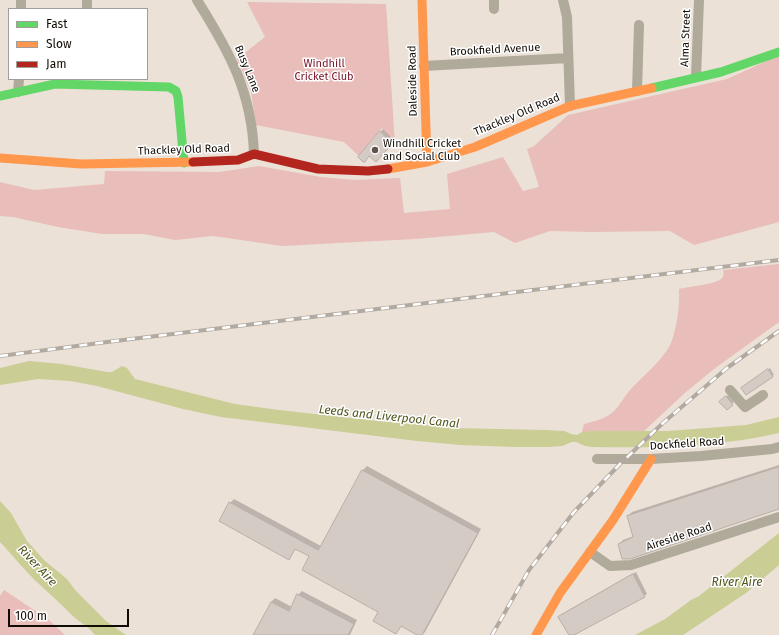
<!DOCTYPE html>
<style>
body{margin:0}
#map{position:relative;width:779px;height:635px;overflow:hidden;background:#ece1d7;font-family:"Fira Sans",sans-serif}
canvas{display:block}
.legend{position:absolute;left:8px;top:8px;width:140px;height:72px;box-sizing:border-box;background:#fff;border:1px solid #a09d9b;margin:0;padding:5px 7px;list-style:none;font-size:12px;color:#110b05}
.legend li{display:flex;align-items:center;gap:8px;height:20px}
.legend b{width:20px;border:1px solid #a09d9b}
.scale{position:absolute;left:8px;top:609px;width:121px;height:18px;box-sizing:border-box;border:2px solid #110b05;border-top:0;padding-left:5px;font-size:12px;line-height:14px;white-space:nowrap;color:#110b05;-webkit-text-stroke:3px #fff;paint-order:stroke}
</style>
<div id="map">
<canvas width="779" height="635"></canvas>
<ul class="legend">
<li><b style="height:5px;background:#63d668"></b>Fast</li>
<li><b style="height:5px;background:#ff974d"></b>Slow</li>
<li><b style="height:5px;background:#b3261e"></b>Jam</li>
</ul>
<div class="scale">100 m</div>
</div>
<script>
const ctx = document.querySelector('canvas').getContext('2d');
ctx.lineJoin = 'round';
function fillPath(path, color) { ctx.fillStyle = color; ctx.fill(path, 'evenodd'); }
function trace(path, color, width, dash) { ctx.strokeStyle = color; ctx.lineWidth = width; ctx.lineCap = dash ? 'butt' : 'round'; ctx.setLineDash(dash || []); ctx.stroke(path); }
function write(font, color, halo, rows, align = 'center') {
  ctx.font = font + ' "Fira Sans",sans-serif'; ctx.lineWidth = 3; ctx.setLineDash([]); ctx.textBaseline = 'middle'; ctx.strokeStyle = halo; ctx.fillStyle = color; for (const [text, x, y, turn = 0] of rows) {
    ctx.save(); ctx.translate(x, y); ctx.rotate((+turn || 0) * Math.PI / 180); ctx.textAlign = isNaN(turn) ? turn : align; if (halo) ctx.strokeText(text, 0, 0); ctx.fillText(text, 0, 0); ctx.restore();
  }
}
const green = new Path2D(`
 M247 2 386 4 395 144 382 128 359 156 344 142 256 125 251 92 237 59 265 37Z
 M779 56V222L694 245 670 231 592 232 550 231 515 243 494 232 415 239 282 246 213 236 175 240 144 234H102L58 227 13 217 0 216V182L34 190 104 184 105 171 219 172 259 166 321 177 354 180 400 178 404 213 450 209 447 174 503 157 523 191 539 187 527 149 534 146 568 115 727 79 773 58Z
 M779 264V322L714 369 686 392 644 431 582 432 584 424C595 421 606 419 614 411 621 404 625 395 631 389 643 376 664 359 671 343 677 327 680 305 679 289 687 287 716 284 721 279 724 277 724 273 723 270Z
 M4 590 49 620 65 635H0V596Z`);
const water = new Path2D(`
 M29 361 62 364 107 372H112L122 366 127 368 135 379 235 404 279 410 378 421 454 428 545 430 564 431 571 434 577 435 582 432 592 431H668L746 425 779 417V433C718 447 654 448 592 447L585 446 576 442H572L562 446 549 447H515L460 445 417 441 221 417 183 409 97 386 70 381 38 379 0 385V368Z
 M0 501 11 513 27 541 45 561 67 579 76 591 106 621 126 635H95C89 627 81 623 74 617 63 606 52 596 40 585 26 572 13 556 0 542Z
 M779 533V565L746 593 683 635H635L665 619 691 600 699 596Z`);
const shadow = new Path2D(`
 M383 129 394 141 376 160 370 155 364 161 359 157Z
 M770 368 774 375 746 394 744 386Z
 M728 395 734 402 727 409 721 401Z
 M779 465V508L619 544 623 540 634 536 628 516 632 512Z
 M367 466 481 529 425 632 422 635H419L402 625 396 633 379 611 310 556 296 548 289 558 230 503 234 499 321 546 363 470Z
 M636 572 647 594 644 596 572 635H570L560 617 562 614Z
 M302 591 357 620 350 635H254L271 602 275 598 292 607 298 595Z`);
const building = new Path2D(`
 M380 131 392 144 376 162 369 156 365 162H363L358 157Z
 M768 369 773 377 746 395 741 388Z
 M726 396 733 405 727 410 719 402Z
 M779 467V509L630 559H622L618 544 633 537 627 516Z
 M362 470 478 533 422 635H417L401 626 396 634 373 621 378 612 302 570 309 556 295 549 289 560 219 521 229 502 318 550Z
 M633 574 645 597 574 635H569L558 617Z
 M297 594 354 624 348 635H253L271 602 289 611Z`);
const street = new Path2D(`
 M197 0C229 51 252 92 254 154
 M494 0V9
 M563 0 567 17 570 106
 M21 9V0
 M87 9V0
 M424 66 568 58
 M696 77 699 0
 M637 91 639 25
 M18 92 19 79
 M730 390 745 407 763 395
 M597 459H651L701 456 772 449 779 447
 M590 552 610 566 631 565 779 517`);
const fast = new Path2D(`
 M652 88 721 72 779 52
 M0 96 55 84 169 87 176 91 178 97 184 163`);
const slow = new Path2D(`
 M422 0 427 162
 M0 158 81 164 193 162
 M388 169 427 162 475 147 570 106 652 88
 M536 635 560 593 613 520 651 459`);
const jam = new Path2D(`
 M193 162 238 160 254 154 318 169 368 171 388 169`);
const rail = new Path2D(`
 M0 356 107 342 779 260
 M492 635 529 570 574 512 620 464 663 423 727 368 779 331`);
const markers = [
 [375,150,4,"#5e564e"]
];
const streetNames = [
 ["Alma Street",686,38,-88],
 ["Brookfield Avenue",495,50,-3],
 ["Busy Lane",247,69,68],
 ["Daleside Road",413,81,-91],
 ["Thackley Old Road",517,115,-23],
 ["Thackley Old Road",184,150,-2],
 ["Dockfield Road",687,444,-4],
 ["Aireside Road",679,537,-18]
];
const parkNames = [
 ["Windhill",324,64],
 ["Cricket Club",324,77]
];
const poiNames = [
 ["Windhill Cricket",383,144],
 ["and Social Club",383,157]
];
const waterNames = [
 ["Leeds and Liverpool Canal",389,417,6],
 ["River Aire",37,566,47],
 ["River Aire",737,583]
];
fillPath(green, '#e8bdba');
fillPath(water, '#cacd94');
fillPath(shadow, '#0003');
fillPath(building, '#d5cbc5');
trace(building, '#b8afa9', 1);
trace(street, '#b0aa9b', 10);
trace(fast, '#63d668', 9);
trace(slow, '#ff974d', 9);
trace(jam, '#b3261e', 9);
trace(rail, '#b2aaa0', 4);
trace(rail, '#fff', 2.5, [8]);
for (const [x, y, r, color] of markers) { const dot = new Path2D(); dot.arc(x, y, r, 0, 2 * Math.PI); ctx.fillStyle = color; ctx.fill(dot); trace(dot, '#fff', 1.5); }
write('11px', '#110b05', '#fff', streetNames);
write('11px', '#741226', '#fff', parkNames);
write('11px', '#110b05', '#fff', poiNames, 'left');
write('italic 12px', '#50551c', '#fff', waterNames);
</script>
